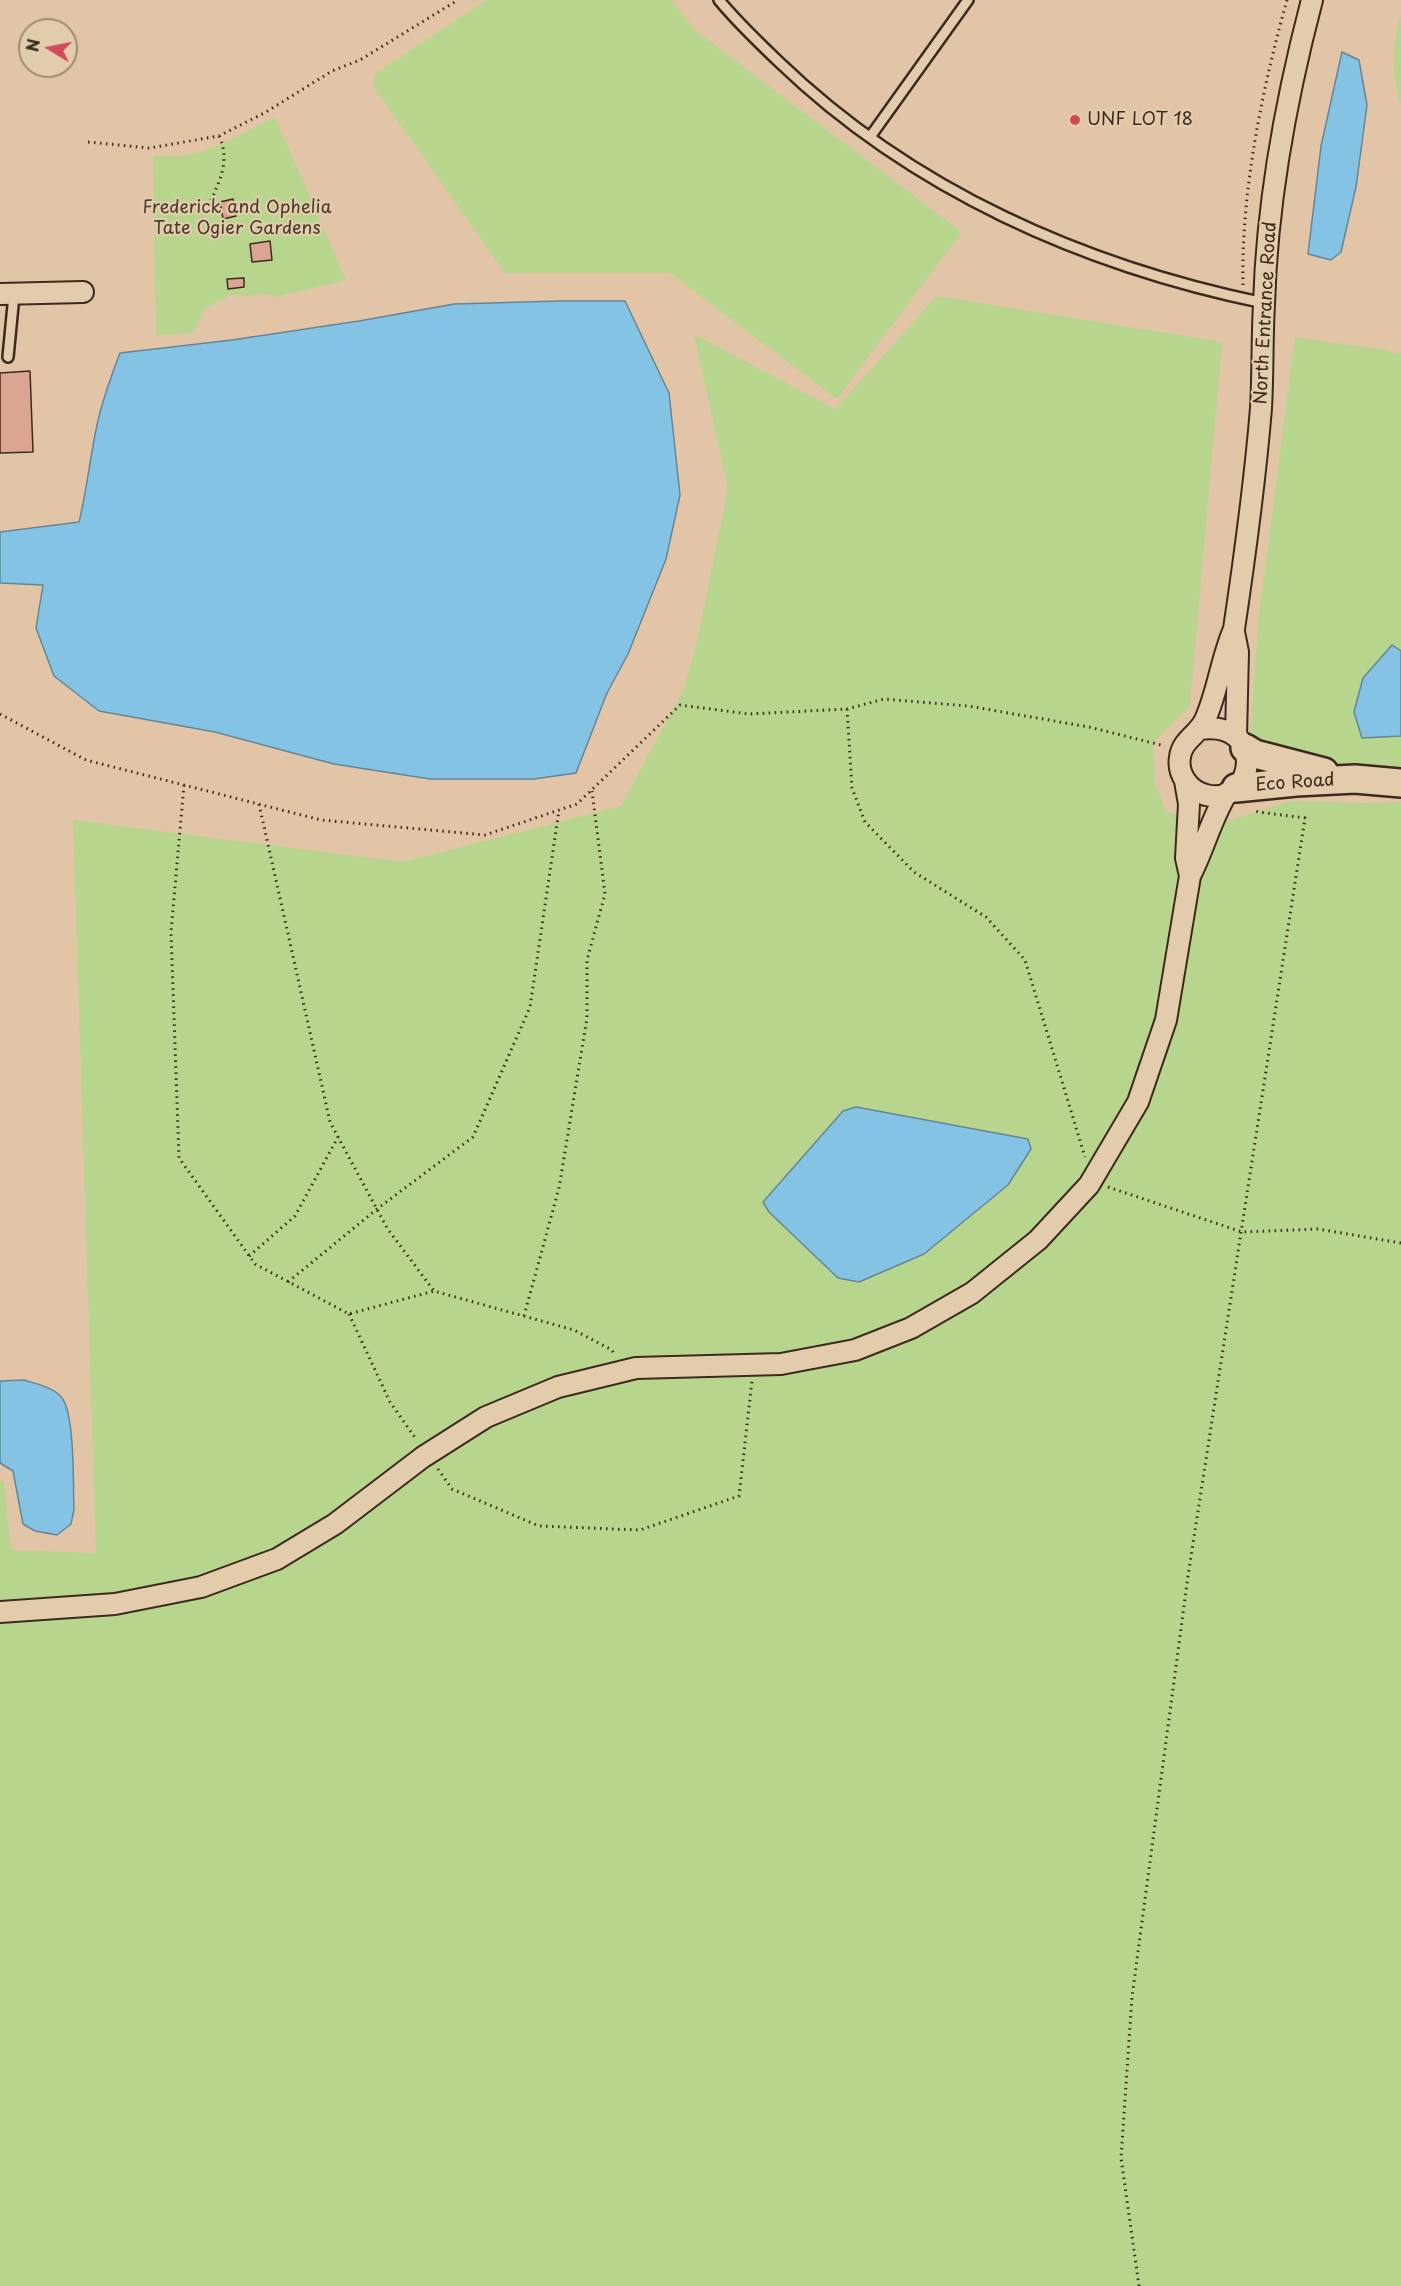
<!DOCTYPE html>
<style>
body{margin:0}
#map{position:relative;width:1401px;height:2286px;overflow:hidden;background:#e2c5a7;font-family:"Playpen Sans",sans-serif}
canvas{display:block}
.north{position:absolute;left:18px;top:18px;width:60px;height:60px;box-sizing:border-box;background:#e3ccac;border:2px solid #a08b73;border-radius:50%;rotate:280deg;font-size:16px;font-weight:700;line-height:24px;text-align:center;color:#3b2a1e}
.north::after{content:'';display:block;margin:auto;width:21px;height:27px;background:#d1495b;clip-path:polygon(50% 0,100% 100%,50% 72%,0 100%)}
</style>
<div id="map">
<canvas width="1401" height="2286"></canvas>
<div class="north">N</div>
</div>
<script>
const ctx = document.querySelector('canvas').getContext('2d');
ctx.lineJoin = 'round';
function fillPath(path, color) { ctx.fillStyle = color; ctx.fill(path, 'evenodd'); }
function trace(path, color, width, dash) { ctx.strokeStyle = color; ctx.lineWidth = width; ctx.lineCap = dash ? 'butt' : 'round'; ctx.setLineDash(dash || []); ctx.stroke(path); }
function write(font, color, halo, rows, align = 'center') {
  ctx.font = font + ' "Playpen Sans",sans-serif'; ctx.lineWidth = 4.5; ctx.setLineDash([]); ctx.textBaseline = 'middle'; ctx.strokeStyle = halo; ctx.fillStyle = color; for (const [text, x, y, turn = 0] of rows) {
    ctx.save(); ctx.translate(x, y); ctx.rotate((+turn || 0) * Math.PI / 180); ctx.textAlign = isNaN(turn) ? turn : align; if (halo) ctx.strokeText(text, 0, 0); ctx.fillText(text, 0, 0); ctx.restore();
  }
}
const green = new Path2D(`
 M486 0H671L696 31 962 232 837 399 670 273H505L373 86 376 73Z
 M1401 15V105C1391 75 1392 45 1401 15Z
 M275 117 346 280 277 297 262 293 250 296 230 295 204 309 194 333 156 335 153 156C162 156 172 157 181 156 214 151 245 132 275 117Z
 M937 296 1222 342 1190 706 1153 742 1155 783 1166 811 1209 827 1290 801 1362 803 1401 802V2286H0V1482H4L11 1550 96 1553 73 820 403 862 621 806 684 689 698 638 728 489 694 334 835 409Z
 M1295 337 1386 350 1401 354V770H1359L1250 738 1258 623Z`);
const water = new Path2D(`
 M1342 52 1359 60 1367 105 1356 187 1341 252 1331 260 1308 254 1321 146Z
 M561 301H625L669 393 680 495 666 559 628 654 607 693 576 773 534 779H430L334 764 215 732 99 711 54 676 36 628 43 585 0 583V532L79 522C87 489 90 457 97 425 102 400 111 377 120 353L232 340 359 321 454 304Z
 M1392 645 1401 651V736L1362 738 1354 712 1363 678Z
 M856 1107 1028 1139 1031 1149 1008 1185 924 1254 859 1282 838 1278 769 1212 763 1202 843 1111Z
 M24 1380C36 1384 54 1387 62 1398 75 1415 73 1486 74 1510L71 1524 57 1535 35 1531 23 1524 13 1471 0 1463V1381Z`);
const building = new Path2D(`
 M233 199 236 216 223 219 220 202Z
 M270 241 272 260 252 262 250 244Z
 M244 278V287L228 289 227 279Z
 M30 371 33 452 0 453V373Z`);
const path = new Path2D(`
 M219 136C231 161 219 182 209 205L221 210
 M88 142 149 148 219 136 266 112 332 71 360 60 458 0
 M1243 285C1241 192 1262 89 1287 0
 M847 709 852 788 865 822 914 872 986 917 1025 960 1085 1157
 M0 714 86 760 321 820 485 835 577 804 680 705 749 714 847 709 884 699 968 706 1089 727 1165 746
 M184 785 171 932 179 1158 255 1264 349 1314 434 1291
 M259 804 330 1122 387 1228 434 1291 574 1330 612 1350 614 1355
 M1108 1187 1242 1232 1318 1229 1401 1243
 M249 1256 295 1216 338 1137
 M288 1282 377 1209 473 1137 530 1007 559 810
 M349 1314 390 1402 416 1439
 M524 1316 559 1188 587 1018V960L605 894 592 791
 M438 1469 452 1489 539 1526 640 1530 739 1496 752 1381
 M1139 2286 1121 2158 1132 1997 1188 1576 1305 818 1258 812 1254 810`);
const lane = new Path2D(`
 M719 0C737 22 758 42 779 62 912 190 1084 266 1264 303
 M870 137 968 0
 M8 357 14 295`);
const street = new Path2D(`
 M0 294 83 292
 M1234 632 1238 652 1236 736
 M1200 729C1268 719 1255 808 1206 795 1189 791 1177 774 1180 757 1182 740 1198 735 1205 720 1218 691 1221 659 1234 629 1245 555 1255 482 1261 408 1263 373 1262 339 1264 304 1267 201 1286 99 1312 0
 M1185 781 1189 804 1186 858 1190 876
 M0 1612 115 1604 201 1587 277 1559 335 1524 423 1457 486 1417 558 1387 636 1368 781 1364 855 1350 911 1328 972 1293 1038 1240 1089 1185 1138 1102 1166 1020 1190 876C1204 849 1211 819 1227 793`);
const secondary = new Path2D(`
 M1245 748 1255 754 1324 772
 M1236 788 1296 782 1355 779 1401 783`);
const markers = [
 [1075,120,6,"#d1495b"]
];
const poiNames = [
 ["UNF LOT 18",1087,120]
];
const parkNames = [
 ["Frederick and Ophelia",237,208],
 ["Tate Ogier Gardens",237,229]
];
const streetNames = [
 ["North Entrance Road",1266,313,-87],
 ["Eco Road",1295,783,-4]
];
fillPath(green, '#b8d58d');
fillPath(water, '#84c3e4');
trace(water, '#678695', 1.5);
fillPath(building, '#dba591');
trace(building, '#3b2a1e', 1.5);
trace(lane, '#3b2a1e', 14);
trace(street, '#3b2a1e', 24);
trace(secondary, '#3b2a1e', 32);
trace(path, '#3b2a1e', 3, [1.5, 4.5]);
trace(lane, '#e3ccac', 9);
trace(street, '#e3ccac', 20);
trace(secondary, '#e3ccac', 27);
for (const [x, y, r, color] of markers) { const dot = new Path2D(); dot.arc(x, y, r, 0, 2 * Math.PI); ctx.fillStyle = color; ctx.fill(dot); trace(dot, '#e3ccac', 2); }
write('18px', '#3b2a1e', '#e3ccac', poiNames, 'left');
write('18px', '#483b29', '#e3ccac', parkNames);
write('18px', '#3b2a1e', '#e3ccac', streetNames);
</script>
